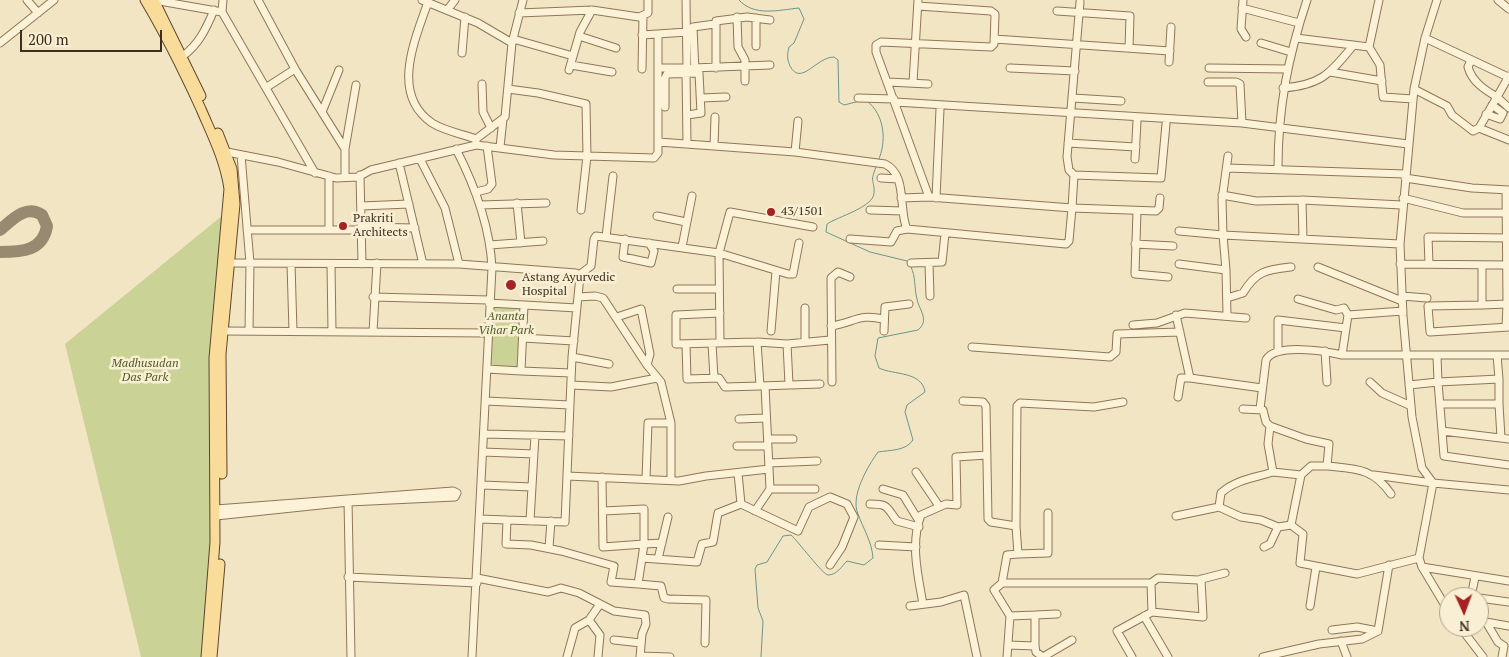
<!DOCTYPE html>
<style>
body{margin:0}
#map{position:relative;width:1509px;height:657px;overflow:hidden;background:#f2e5c4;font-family:"PT Serif",serif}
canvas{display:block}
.north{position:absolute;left:1439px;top:587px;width:50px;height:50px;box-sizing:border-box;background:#f9efd4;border:1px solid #aea28b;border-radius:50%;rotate:178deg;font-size:14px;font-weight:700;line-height:20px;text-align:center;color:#3e2e1d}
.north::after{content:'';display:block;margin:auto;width:18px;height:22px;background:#a52322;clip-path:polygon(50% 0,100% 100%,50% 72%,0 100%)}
.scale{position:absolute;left:20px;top:30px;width:142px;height:22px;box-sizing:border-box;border:2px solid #3e2e1d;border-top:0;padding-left:6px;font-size:15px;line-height:18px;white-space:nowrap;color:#3e2e1d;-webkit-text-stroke:4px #f9efd4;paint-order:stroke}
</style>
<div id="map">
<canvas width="1509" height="657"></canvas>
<div class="north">N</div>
<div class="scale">200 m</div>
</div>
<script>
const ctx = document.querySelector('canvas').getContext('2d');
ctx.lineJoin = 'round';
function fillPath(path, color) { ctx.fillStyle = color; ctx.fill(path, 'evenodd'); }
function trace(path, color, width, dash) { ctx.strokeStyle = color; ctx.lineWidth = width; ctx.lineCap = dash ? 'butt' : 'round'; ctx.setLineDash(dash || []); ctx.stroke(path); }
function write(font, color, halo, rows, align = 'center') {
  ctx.font = font + ' "PT Serif",serif'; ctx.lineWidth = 5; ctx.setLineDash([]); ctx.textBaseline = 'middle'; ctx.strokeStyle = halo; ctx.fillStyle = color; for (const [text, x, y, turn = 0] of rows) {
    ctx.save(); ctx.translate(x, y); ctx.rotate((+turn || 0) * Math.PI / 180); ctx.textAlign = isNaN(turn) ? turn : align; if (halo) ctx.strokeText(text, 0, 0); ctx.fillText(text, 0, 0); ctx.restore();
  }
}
const green = new Path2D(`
 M223 215 216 509 206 657H141L65 344Z
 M489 303 524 305 519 370 488 368Z`);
const stream = new Path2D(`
 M739 0C754 17 779 10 799 8L804 19 794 43 789 47C787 55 787 59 790 66 801 87 816 57 834 57L838 60 839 102 844 105 860 101
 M867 101C885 115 887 142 878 161
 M876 167C869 184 875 180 874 193 874 207 837 217 827 224L826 232 870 252 907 261
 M761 657 763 621 758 608 755 569 757 565 767 562 783 536 791 535C798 541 823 575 828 575 837 575 842 566 847 561L864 565 873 558C872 542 863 528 858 514 850 496 868 466 878 452 890 450 906 451 913 440L905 412 907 405 925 392C922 371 893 375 879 368L875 356 878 338 918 330C930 320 919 310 917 299 914 288 916 277 911 267`);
const taxiway = new Path2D(`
 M0 230C12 220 26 204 42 215L47 226C43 251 22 252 0 252`);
const minor = new Path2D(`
 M27 0 38 13
 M154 0 222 12 315 173
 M258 0 295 69 345 149
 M422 0 478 23 512 43
 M1243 0 1241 29 1246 37
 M1498 0 1509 9
 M428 2C415 40 390 94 432 123 445 131 462 134 476 139
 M1080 2 1067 157 1069 170 1074 175 1161 178 1166 124
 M918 6 991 11 995 14 994 44 991 47 881 42 876 45V52L929 197
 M1242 8 1299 23
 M448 9 455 0
 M1057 11 1130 16 1129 48
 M222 12 223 0
 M519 13 592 10 639 17 648 13V0
 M737 17 738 47 745 60V81
 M642 35 687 32
 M579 36 616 48
 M1296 38 1369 47 1379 0
 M1425 38 1508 77
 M513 39 573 56
 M994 39 1170 51
 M0 43 54 0
 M1261 43 1291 52
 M756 46V18
 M1369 47 1380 65 1383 97 1413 99
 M462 53 465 17
 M183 56C199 44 206 29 214 10
 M1471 60 1468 67C1472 82 1485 90 1497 97L1479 128 1509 140
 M1169 62 1171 27
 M571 65 612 72
 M658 68H687L686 0
 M693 68 770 65
 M716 68V21L747 17 770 20
 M1010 68 1075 71
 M1209 68 1287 69
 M642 69 643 16
 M569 70 580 32 592 10
 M686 72 687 144
 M695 72 693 27 715 24
 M1330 72 1382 81
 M1509 76 1497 97 1509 108
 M888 82 928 84
 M1208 82H1236L1240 84 1242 123
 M913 83 918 0
 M482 84 483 112 491 128
 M267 87 295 69
 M1283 88C1320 85 1329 75 1352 47
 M508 89 538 93 586 104 587 156 581 210
 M1414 89 1447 106 1452 115 1473 131 1479 128
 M701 98 726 97
 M858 98 894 99
 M1073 98 1121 101
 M895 102 1242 123 1408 144
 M665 107V78L667 74 699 73 701 113 687 115
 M322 112 339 70
 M1486 114 1500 119 1503 113 1492 105
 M658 142 714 146 715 117
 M1068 143 1136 147
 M476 145 554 155 654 158 658 153V34
 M714 146 795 152 885 164C908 175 898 210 907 229L1066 244 1069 241 1072 208 1156 211 1159 208 1160 198
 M500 147 503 119
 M456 149C475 186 490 225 492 268L472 657
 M227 152 278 162 336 178 358 177 371 170 476 145V139L505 117 512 43 523 0
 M795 152 798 121
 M241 155 250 263 249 331
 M1228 156 1222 200 1223 235 1400 244
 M420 159 445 208 459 264
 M1135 159 1137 121
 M399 163 423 264
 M1227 168 1405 174
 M1278 168C1278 108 1288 57 1307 0
 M360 175 362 264
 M345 177V149L356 85
 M881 178 898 179
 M1405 178 1472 188 1509 190
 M476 192 488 189 492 184 487 146
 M1222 195 1256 201 1302 200 1402 205
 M901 198 929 197 1072 208 1074 175
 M936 198 940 109
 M1403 198 1463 213H1506
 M1302 200 1303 239
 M517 203 521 243
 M480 205 546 203
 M361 206 409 204
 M870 210 903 211
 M1137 211 1135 274 1168 277
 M657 216 686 222
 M361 227 415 228
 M247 230H361
 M329 230V176
 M1179 231 1223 235 1226 270 1227 315
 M606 237 613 176
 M625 239 623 257 651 263 654 251 649 243
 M850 239 891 242 897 231 907 229
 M1135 244 1173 246
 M490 245 543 241
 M682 247 692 196
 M230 263 459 264 576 273 580 276 572 357 565 522 507 520
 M911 263 942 262 945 234
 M929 263 930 296
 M291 264 293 331
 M331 264 332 331
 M1179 264 1226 270
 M1400 264 1509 265
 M1429 264 1428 237 1509 238
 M1482 265V305L1428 306 1430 332 1509 327
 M1318 267 1402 301
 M579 275 591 266 594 239 596 236 719 253 788 274H793L799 243
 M677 289H719
 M1402 296 1427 298
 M373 297 489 300
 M578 297 595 296 603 298 647 365
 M1227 298 1243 293C1256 271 1266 270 1291 267
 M1298 299 1336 310 1344 308 1348 315 1403 311
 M489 303 577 308
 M1482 305 1507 304 1506 190
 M720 313 676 315V344L757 342
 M1176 315 1190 378H1181L1178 397
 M1348 315 1342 355H1497L1499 379
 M617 317 641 309 650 354 647 365 661 382 671 423V480
 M1133 325 1157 323 1185 313 1246 318
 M831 326C854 323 858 313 883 319
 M1506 327 1507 304
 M223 331 488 333
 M771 331 776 271
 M884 331 885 307 909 304
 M373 332 377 263
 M523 338 574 341
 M805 342V308
 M712 343 714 378
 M720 343 719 253 730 212 813 227
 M686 344 687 379 719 378 725 387 760 386
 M787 344 789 384
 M972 347 1110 357 1116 352 1117 334 1180 332
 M1278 350V320L1346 328
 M1325 351 1327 382
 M1497 355H1509
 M1437 356 1438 382 1499 379V404
 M572 357 609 364
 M487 369 521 371 524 305
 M521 371 571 373
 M1190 378 1262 388
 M832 382 831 278 838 272 850 277
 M1370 382 1382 393 1411 406
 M820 384 760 386 757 342 787 344 830 340
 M571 385 611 387 657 378
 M1409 385 1438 382 1444 456 1509 465
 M765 386 770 489H815
 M486 401 570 405
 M963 401 983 402 986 406 988 519 991 522 1016 526
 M1440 404H1499L1501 438
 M1243 409 1263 410 1266 422 1270 426 1306 439 1329 444 1327 466C1356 469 1373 468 1391 494
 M1260 409 1266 360C1275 343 1325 351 1342 355
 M739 419 766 418
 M1270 426 1268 444 1273 472C1254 478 1235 480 1221 493L1219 507 1241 517 1261 520 1278 527 1291 525 1303 534 1300 563 1357 574 1419 558
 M1442 431 1509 439
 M484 434 569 436
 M768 439H793
 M737 446H768
 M483 452 534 454
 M769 463 817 461
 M916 472 939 506
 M1273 472 1301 475
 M738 473 741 504
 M1374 475 1433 483
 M567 476 679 481 706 476 769 469
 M602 477 603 547 644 544 642 558
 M646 479 648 423H671
 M1433 483 1422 468 1412 417 1403 316 1400 244 1414 89 1425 38 1437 0
 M482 485 532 487
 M883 489 903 495 919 521
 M348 500 351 657
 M870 504C889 504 886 507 897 521L919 527
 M603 511 644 509V544L662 543
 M755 511 770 489
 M216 516 349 502 455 497 457 493 453 491 216 509
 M1176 516 1219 507
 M480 519 507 520 506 544 531 545 561 551 614 566 611 582 638 584
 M530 521 535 435
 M1291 525 1301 475 1311 466H1327
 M879 545 916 547
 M1264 547 1270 544 1278 527
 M549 548 551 521
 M1018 554 1048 553V513
 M658 559 668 517
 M1422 567 1509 581
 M348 577 477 583
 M477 578 548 592 561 588 579 593 614 611 645 615 646 624 642 634 640 657
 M1002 583H1151L1158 578 1198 580 1225 573
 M1471 597 1475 577
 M1479 598 1509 602
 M923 604C918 576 910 543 921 515L946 504 957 505 956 457 987 455
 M910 606 941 602 964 595 977 657
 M1310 606 1316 567
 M1152 612 1203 617 1201 579
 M1449 612 1422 567 1419 558 1433 483 1509 490
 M1035 615 1057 614
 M1010 616 1035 615V646
 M1144 616 1168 657
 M1460 627 1483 657
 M1332 630 1357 627 1378 631 1389 565
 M614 640 641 643
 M1341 641 1347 657
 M705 643 706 600 668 599 664 598 661 586 638 584 642 558 697 562 702 544 713 542 718 513 741 504 798 531 809 507 830 497 847 504 854 517 842 547 830 565
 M1008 645 1035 646 1036 652 1043 657 1072 640
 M640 656 670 657
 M567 657 575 628 589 620
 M598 657 600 635 589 620 600 604
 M1007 657 1010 616 994 590 1002 583 1007 555 1018 554 1016 526 1017 406 1020 403 1094 407 1123 402
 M1132 657 1117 631 1152 612 1151 583
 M1263 657 1319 644 1362 639 1378 631
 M1502 657 1504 646 1498 642 1486 622 1509 626`);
const major = new Path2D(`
 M145 0C166 35 184 72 201 109 212 135 225 160 229 189L214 358 215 542 206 657
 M154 0 201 96
 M218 133 232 169 235 204 221 354 222 474
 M212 657 220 564`);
const markers = [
 [771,212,5,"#a52322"],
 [343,226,5,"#a52322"],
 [511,285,6,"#a52322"]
];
const poiNames = [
 ["43/1501",781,212],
 ["Prakriti",353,219],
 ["Architects",353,233],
 ["Astang Ayurvedic",522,278],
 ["Hospital",522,292]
];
const parkNames = [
 ["Ananta",506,317],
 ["Vihar Park",506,331],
 ["Madhusudan",145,364],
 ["Das Park",145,378]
];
fillPath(green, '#cad296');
trace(stream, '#6b958b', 1);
trace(taxiway, '#988a70', 12);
trace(minor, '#8f7658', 9);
trace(major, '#5d442c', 11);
trace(minor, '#fcf2d8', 7);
trace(major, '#f9dc99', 9);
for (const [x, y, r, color] of markers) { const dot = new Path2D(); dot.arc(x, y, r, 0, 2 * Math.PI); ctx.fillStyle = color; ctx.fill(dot); trace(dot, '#f9efd4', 2); }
write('12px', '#3e2e1d', '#f9efd4', poiNames, 'left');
write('italic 12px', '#4d5c22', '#f9efd4', parkNames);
</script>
